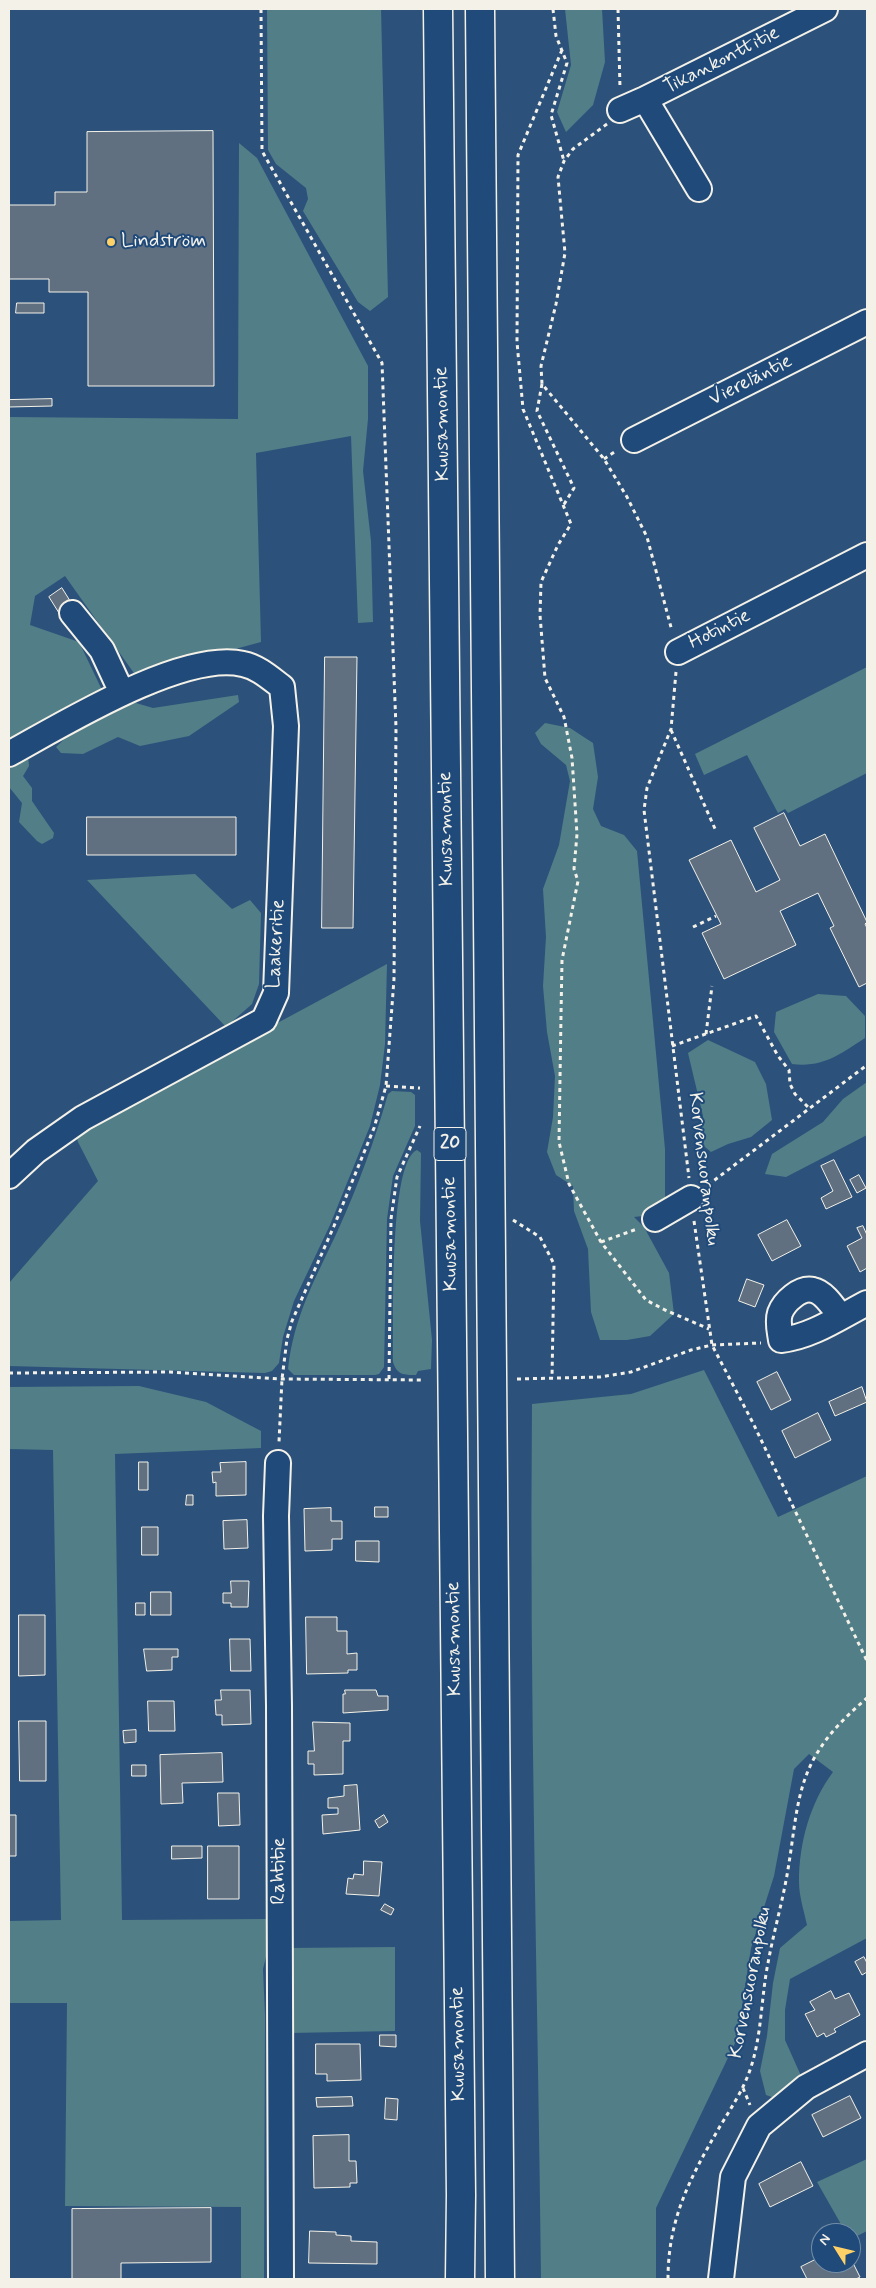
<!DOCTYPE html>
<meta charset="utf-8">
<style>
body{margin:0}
#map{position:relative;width:876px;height:2288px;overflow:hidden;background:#2c527b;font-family:Mynerve,sans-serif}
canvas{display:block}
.frame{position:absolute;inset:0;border:10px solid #f4f1e8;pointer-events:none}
.north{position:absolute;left:811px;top:2223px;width:50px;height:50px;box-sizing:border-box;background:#1f4a7a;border:1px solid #748da6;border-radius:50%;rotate:306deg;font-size:14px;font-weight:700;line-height:20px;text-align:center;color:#f4f1e8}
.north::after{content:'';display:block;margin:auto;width:18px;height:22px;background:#ffd166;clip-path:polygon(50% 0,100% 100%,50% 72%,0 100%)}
</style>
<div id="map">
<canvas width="876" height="2288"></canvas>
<div class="frame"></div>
<div class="north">N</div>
</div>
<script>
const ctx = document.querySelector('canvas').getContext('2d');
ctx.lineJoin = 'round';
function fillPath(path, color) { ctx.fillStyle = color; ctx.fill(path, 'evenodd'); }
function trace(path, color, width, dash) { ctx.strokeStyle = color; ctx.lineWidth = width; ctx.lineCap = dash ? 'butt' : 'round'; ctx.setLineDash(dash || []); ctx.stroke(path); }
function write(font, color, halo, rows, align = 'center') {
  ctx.font = font + ' Mynerve,sans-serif'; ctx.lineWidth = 4; ctx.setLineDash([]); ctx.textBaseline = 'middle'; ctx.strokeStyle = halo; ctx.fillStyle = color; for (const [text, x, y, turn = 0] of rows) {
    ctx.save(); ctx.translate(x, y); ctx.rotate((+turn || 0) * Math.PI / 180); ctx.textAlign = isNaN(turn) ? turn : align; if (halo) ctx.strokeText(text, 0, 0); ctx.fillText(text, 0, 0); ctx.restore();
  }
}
const green = new Path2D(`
 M267 9H381L388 297 370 311 358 302 303 211 308 199 306 188 276 164 268 150Z
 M565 9H602L605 62 593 105 566 132 557 112 571 65Z
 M239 143 257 158 368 366V419L363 471 371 541 373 622 358 623 351 436 256 453 261 642 136 676 65 576 35 596 30 625 79 642 103 692 9 739V417L238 419Z
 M867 667V773L788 813 785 809 778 813 747 755 704 775 695 754Z
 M238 695 239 702 189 736 140 746 118 737 83 754 61 753 56 747 78 726 113 708 136 703 153 708Z
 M545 723 570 728 593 743 598 777 593 809 601 826 624 835 637 851 665 1149V1201L651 1215 634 1217 644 1227 669 1273 674 1314 650 1336 627 1340H600L591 1312 588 1249 574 1211 573 1186 556 1175 547 1152 553 1117 555 1076 547 1032 543 986 546 937 543 889 559 845 570 781 566 765 541 744 535 733Z
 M28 755 29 766 23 776 32 788V801L54 833 53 838 42 844 37 841 19 822 22 803 9 787V763Z
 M195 874 232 909 250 900 261 913 259 984 252 1004 226 1027 87 880Z
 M387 964 385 1044 380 1085 370 1126 330 1225 294 1301 283 1337 279 1363 272 1371 265 1373 9 1366V1283L98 1181 78 1142 75 1132Z
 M818 994 846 996 865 1016V1038C840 1054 823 1068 792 1064L774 1032 776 1012Z
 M708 1040 755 1062 766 1084 772 1120 751 1137 728 1144 711 1152 699 1142 703 1116 688 1053Z
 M867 1082V1135L786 1177 765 1174 772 1154 823 1122 843 1099Z
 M392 1091 411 1092 415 1095V1126L393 1176 387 1219 384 1367 379 1374 375 1375H294L288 1369C294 1315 316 1278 338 1230 358 1186 375 1140 388 1094Z
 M417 1150 421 1153 420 1221 432 1340 431 1369 418 1371 416 1375C404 1375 397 1375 393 1362 394 1329 388 1162 417 1150Z
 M704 1370 778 1517 867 1476V1938L790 1979 785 2010V2040L806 2087 786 2102 766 2095 760 2071 767 2036 773 1983 780 1948 807 1925C804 1911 799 1896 799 1882 799 1843 810 1803 833 1772L809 1754 794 1769 774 1876 751 1948 737 2039 656 2208V2279H541C538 1988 529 1696 532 1404L631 1394Z
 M139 1386 206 1402 261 1431V1448L115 1454 122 1920 267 1919 268 1949 263 1969 265 2015 264 2279H241V2207L65 2206 67 2003H9V1921L61 1920 53 1450 9 1449V1387Z
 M395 1947V2031L289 2033 288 1948Z
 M867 2159V2231L851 2239V2233H846L817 2182Z`);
const building = new Path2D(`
 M213 131 214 386H88V292H49V279H9V205H55V192H87V132Z
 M17 303H44V313H16Z
 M52 399V406L9 407V400Z
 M62 588 72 604 59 613 49 597Z
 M325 657H357L353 928H322Z
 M784 813 800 846 825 834 867 922 865 924 867 928V983L859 987 830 928 834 926 818 893 780 911 796 945 724 979 702 933 721 924 689 860 731 840 756 892 780 880 754 828Z
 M87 817H236V855H87Z
 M834 1160 852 1197 826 1209 821 1198 833 1191 821 1166Z
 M859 1175 866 1188 857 1193 850 1180Z
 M787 1220 801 1246 772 1261 758 1235Z
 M863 1226 867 1235V1268L860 1272 847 1246 862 1238 857 1228Z
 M747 1279 764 1285 755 1307 739 1301Z
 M777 1372 791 1400 771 1410 757 1382Z
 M862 1387 867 1402 835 1416 829 1402Z
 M818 1413 831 1440 795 1458 782 1431Z
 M139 1462H148V1490H139Z
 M246 1462V1495L216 1496V1482L213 1483 212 1472H221L220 1463Z
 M187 1495H193V1505H186Z
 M375 1507H388V1517H375Z
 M331 1508V1521H342V1539H332V1550L305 1551 304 1509Z
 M247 1520 248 1548 224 1549 223 1521Z
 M142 1527H158V1555H142Z
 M356 1541H379V1562L356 1561Z
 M231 1581H249L248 1607H231V1603H223V1593H231Z
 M151 1592H171V1615H151Z
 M136 1603H145V1615H136Z
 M19 1615H45V1675L19 1676Z
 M306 1617H337V1631H347V1654L357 1653V1670H348V1673L307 1674Z
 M230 1639H250L251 1671H231Z
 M144 1649H178V1657H172V1670L147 1671Z
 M221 1690H250L251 1724 222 1725V1715H216L215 1700H221Z
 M345 1690H376L378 1696H388V1710L343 1713V1694H345Z
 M148 1701H174L175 1731H149Z
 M19 1721H46V1781H20Z
 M313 1722 350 1723V1741H343V1774L314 1775V1764H308V1751H314Z
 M136 1730V1742L124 1743 123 1731Z
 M222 1753 223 1782 182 1783 183 1803 161 1804 160 1755Z
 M132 1765H146V1776H132Z
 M357 1785 360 1830 323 1834 322 1815 338 1814V1808H328V1798L344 1796V1786Z
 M218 1793H239L240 1825 219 1826Z
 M9 1815H16V1856H9Z
 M384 1815 388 1822 379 1828 375 1821Z
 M172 1846H202V1858L172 1859Z
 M208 1846H239V1899H208Z
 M364 1861 382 1862 379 1896 346 1894 348 1878 353 1879 354 1874 363 1875Z
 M385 1904 394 1909 391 1915 381 1910Z
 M864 1957 867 1963V1972L862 1975 855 1962Z
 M831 1991 835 1999 849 1993 860 2015 834 2029 836 2032 826 2037 824 2033 817 2037 805 2014 815 2010 810 2002Z
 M380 2035H396V2047L380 2046Z
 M316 2044H360L361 2080 327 2081V2074H316Z
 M850 2096 861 2118 823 2137 812 2115Z
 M352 2097 353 2106 317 2107 316 2098Z
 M386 2098 398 2099 397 2120 385 2119Z
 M349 2135V2161H356L357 2183H350V2187L314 2188 313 2136Z
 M801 2162 813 2186 770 2207 759 2184Z
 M211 2208V2262L121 2263V2279H72V2209Z
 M310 2231 336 2232V2235L351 2236V2241L377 2242V2264L309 2263Z
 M821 2257V2263H851V2259L860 2277 856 2279H807L801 2267Z`);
const path = new Path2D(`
 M261 9 262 151 382 363 396 728 394 979 386 1086 374 1128 334 1226 292 1321 287 1339 282 1379 279 1442
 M553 9 556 36 567 63 551 115 564 161
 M618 9 620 88
 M562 50 518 155 517 342 523 409 571 524 558 545 541 582 540 615 545 678 564 717 572 758 577 834 574 869 578 881 562 960 561 1015 559 1142 569 1184 601 1242 646 1300 665 1310 709 1329
 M607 124 573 149 564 161 558 177 565 253 556 304 541 366 542 384 604 459 627 497 647 537 672 631
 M542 384 537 411 574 488 563 506
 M604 459 616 451
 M676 672 671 729 647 788 644 810 689 1178
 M671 730 716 831
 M693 927 716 916
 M706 1034 712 986
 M672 1046 756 1016 778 1056 789 1070 790 1084 795 1094 810 1109
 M386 1086 420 1088
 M708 1185 867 1065
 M513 1220 540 1237 554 1264 552 1378
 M694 1221 712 1345 753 1423 867 1661
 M601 1242 637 1229
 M9 1373 170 1372 282 1379 424 1380
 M389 1379 391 1219 397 1177 420 1126
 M517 1379 600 1377 631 1372 691 1350 712 1345 761 1343
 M743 2088 750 2105
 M668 2279C668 2219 690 2178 719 2128 731 2108 744 2089 751 2067 762 2033 761 1998 768 1963 774 1930 784 1897 789 1863 794 1833 796 1799 808 1771 821 1740 843 1719 867 1698`);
const minor = new Path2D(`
 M645 99 699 189
 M620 110 645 99 825 9
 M634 440 867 322
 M72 613 102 650 122 693
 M678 652 867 555
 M9 754C62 725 183 650 243 664 258 667 270 678 282 687L286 726 276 993 264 1020 83 1118 36 1151 9 1176
 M655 1219 691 1198
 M841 1317C834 1308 824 1292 813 1290 800 1287 784 1302 780 1313 777 1322 780 1332 781 1340 811 1337 840 1317 867 1303
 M278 1463 276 1516 279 1706 281 2279
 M721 2279 733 2177 759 2126 806 2087 867 2054`);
const highway = new Path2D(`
 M438 9 461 2194 460 2279
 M480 9 500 2279`);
const markers = [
 [111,242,5,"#ffd166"]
];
const shields = [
 [450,1144,32]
];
const shieldNames = [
 ["20",450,1144]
];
const streetNames = [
 ["Tikankonttitie",722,61,-27],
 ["Viereläntie",751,381,-27],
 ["Kuusamontie",443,424,-91],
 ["Hotintie",720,630,-27],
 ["Kuusamontie",447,829,-91],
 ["Laakeritie",277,944,-87],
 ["Korvensuoranpolku",703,1169,83],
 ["Kuusamontie",451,1234,-91],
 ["Kuusamontie",455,1639,-91],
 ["Rahtitie",280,1871,-90],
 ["Korvensuoranpolku",751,1983,-79],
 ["Kuusamontie",459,2044,-91]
];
const poiNames = [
 ["Lindström",121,242]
];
fillPath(green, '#527e87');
fillPath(building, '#607080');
trace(building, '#f4f1e8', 1);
trace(minor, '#f4f1e8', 28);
trace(highway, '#f4f1e8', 31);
trace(path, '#f4f1e8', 3, [4, 4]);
trace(minor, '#1f4a7a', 24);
trace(highway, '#1f4a7a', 28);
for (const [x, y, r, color] of markers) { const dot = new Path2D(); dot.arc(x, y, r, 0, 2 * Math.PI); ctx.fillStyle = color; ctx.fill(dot); trace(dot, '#1f4a7a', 2); }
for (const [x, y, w] of shields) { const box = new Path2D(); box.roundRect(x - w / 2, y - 16.5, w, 33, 4); ctx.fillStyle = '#1f4a7a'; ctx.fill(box); trace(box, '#f4f1e8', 1); }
write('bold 19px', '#f4f1e8', null, shieldNames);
write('20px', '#f4f1e8', '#1f4a7a', streetNames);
write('20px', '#f4f1e8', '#1f4a7a', poiNames, 'left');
</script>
